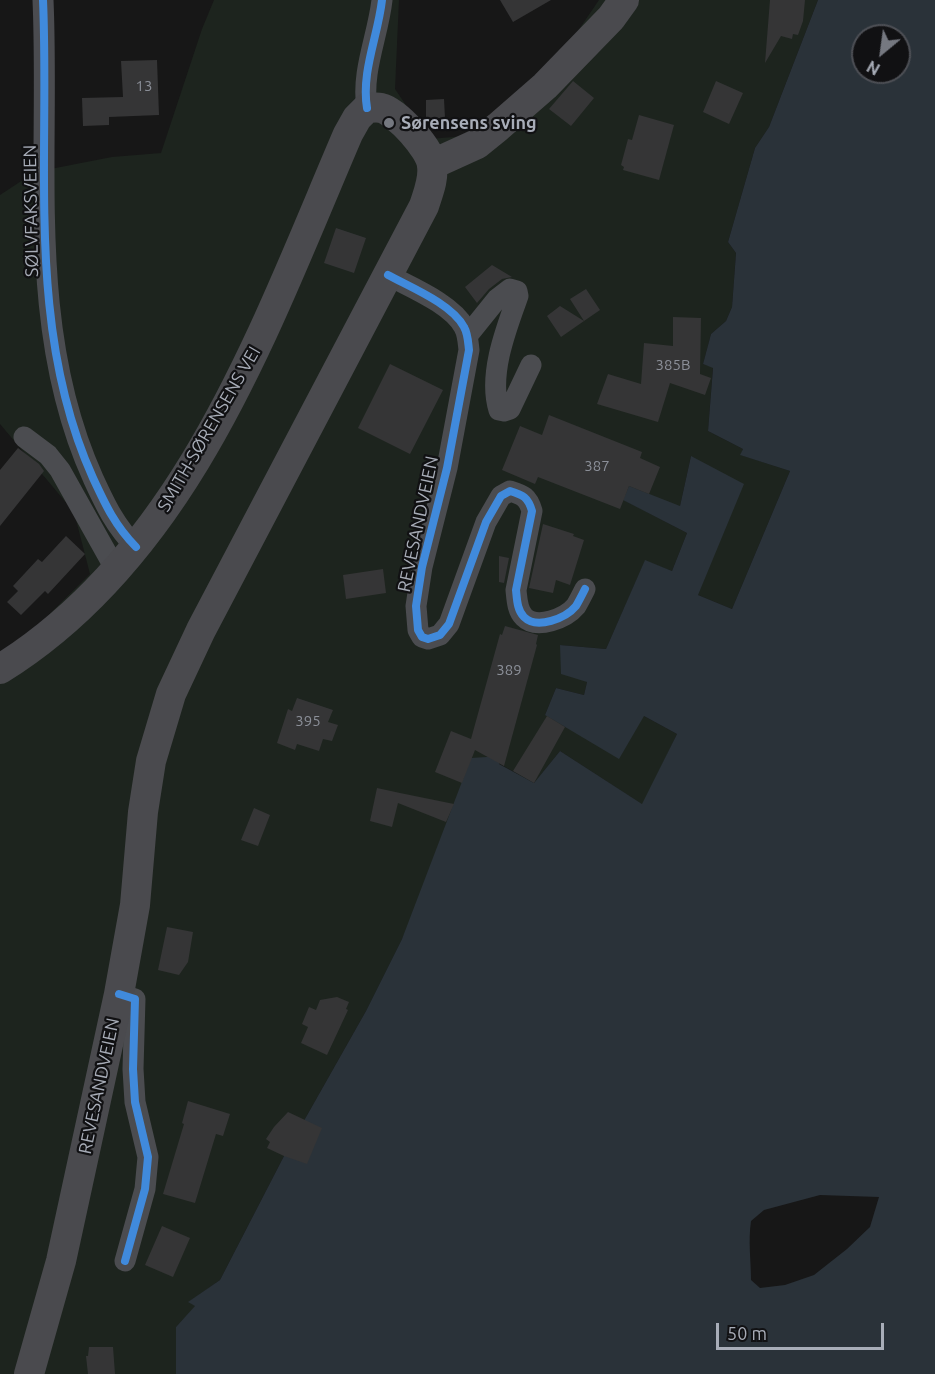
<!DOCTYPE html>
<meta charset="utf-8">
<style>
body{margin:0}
#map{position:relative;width:935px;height:1374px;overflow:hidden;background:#171717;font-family:Ubuntu,sans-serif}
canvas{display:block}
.north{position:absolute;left:851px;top:24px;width:60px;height:60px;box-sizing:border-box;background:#111113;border:2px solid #4d4f55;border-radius:50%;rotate:209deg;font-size:16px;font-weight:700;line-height:24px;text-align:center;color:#a8adb8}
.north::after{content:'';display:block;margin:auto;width:21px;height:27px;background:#757880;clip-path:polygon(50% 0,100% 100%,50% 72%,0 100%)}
.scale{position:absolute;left:716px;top:1323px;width:168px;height:27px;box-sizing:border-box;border:3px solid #a8adb8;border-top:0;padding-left:8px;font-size:18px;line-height:21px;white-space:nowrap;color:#a8adb8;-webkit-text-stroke:4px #111113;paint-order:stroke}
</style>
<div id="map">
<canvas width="935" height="1374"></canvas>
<div class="north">N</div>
<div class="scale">50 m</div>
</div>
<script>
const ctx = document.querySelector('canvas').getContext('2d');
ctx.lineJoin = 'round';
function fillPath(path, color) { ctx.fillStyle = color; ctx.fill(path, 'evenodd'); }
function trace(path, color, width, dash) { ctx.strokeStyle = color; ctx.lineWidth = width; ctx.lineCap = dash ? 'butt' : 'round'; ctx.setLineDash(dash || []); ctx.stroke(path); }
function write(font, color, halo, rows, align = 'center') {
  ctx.font = font + ' Ubuntu,sans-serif'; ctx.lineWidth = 4.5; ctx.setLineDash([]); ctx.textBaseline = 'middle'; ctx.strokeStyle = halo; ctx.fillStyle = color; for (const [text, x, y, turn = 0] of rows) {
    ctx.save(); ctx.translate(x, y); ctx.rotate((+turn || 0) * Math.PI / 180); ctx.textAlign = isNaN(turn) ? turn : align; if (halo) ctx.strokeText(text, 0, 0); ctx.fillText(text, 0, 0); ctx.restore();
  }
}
const green = new Path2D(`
 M214 0H399L395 89 429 139 477 135 571 41 599 0H818L769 127 755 148 728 242 736 253 732 307 726 321 711 334 703 364 713 367 708 431 743 449 741 455 790 471 732 609 698 595 691 456 680 506 624 500 687 533 672 571 645 561 606 649 560 645 587 682 584 695 556 688 545 715 644 716 677 734 643 805 560 751 534 783 498 763 502 756 402 939 366 1011 284 1156 220 1280 189 1302 196 1306 176 1327V1374H0V663L90 574 74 512 0 424V195L35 172 112 157 161 153 202 29Z`);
const water = new Path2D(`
 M818 0H935V1374H176V1327L195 1306 188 1302 220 1280 284 1156 366 1011 402 939 471 758 502 756 499 764 534 783 560 751 642 804 677 734 644 716 619 759 545 715 556 688 584 695 587 682 561 674 560 645 606 649 645 560 672 571 687 533 623 500 629 486 680 506 691 456 744 484 698 595 732 609 790 471 740 455 743 449 708 431 713 368 703 364 711 334 726 321 732 307 736 253 728 242 755 148 769 127ZM863 36H899V72H863ZM820 1195 879 1197 870 1227 847 1249 814 1275 785 1285 760 1288 751 1280C751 1259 748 1242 751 1221L764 1210Z`);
const building = new Path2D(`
 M500 0H551L513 22Z
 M770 0H805L803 21 798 35 793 34 792 39 781 36 765 63Z
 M157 60 159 115 109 117V125L83 126 82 98 123 97 121 61Z
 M573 81 594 98 571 126 549 109Z
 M716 81 743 93 729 124 703 112Z
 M444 99 445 118 426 119V100Z
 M639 115 674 125 659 180 623 170 624 167 621 165 628 139 632 140Z
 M336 228 366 238 354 273 324 263Z
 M492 265 512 277 502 279 489 289 477 303 465 287Z
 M586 289 600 310 584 321 570 299Z
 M560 306 584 321 561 337 547 316Z
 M673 317 701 318 700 374 711 378 705 395 670 383 658 422 597 404 608 374 641 384 644 343 673 346Z
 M390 364 443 390 410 454 358 428Z
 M549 415 642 452 640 458 660 467 649 494 629 486 620 509 538 477 535 484 502 470 520 426 542 435Z
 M18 448 39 464 44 471 0 526V470Z
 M543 524 574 534 573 536 584 540 570 585 556 580 553 593 529 588Z
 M66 536 85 554 48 594 45 591 21 615 7 602 18 591 13 586 38 559 42 562Z
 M499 556 509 558 504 583 499 582Z
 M383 569 386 593 346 599 343 575Z
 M505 626 538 635 536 644 537 645 504 766 475 750 462 783 435 772 451 731 471 739 500 634 502 635Z
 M297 698 333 710 328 722 338 725 332 741 323 739 319 751 297 744 295 750 277 743 288 709 292 711Z
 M547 716 565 727 534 783 513 771Z
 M377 788 400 793 454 804 446 822 398 803 392 827 370 821Z
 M254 808 270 815 258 846 241 840Z
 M167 927 193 932 188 962 179 975 158 970Z
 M337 997 349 1002 346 1009 348 1010 327 1055 301 1043 308 1027 302 1024 309 1007 316 1010 320 1000Z
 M188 1101 230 1114 223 1136 216 1134 195 1203 163 1194 184 1124 182 1123Z
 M288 1112 322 1128 307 1164 284 1156 267 1148 270 1142 266 1139 274 1127Z
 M162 1226 190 1238 173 1277 145 1265Z
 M89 1347H113L115 1374H88L86 1356H88Z`);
const street = new Path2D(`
 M43 0C50 159 25 328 93 478 105 504 115 526 136 547
 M367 108C361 72 378 36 382 0
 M388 275C410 287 452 304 464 327 468 334 468 342 469 350L447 468 422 567 416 606 418 630 422 637 428 639 440 635 449 624 486 522 501 496 510 491C523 495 528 497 532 511L516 590C517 599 517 610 524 617 537 630 566 618 576 606 579 601 582 595 585 589
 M468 335 497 299 510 289 517 291 518 296C506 329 488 375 499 410L504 411 510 409 531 365
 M24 437 48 455 60 470 116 570
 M119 994 135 999 133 1069 135 1102 148 1157 145 1189 125 1261`);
const secondary = new Path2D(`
 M433 164 477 144 498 127 545 86 611 18 624 0
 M0 669C187 553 265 327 348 134L357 118 367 108C371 108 376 107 381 108 397 112 431 149 432 166 434 180 428 193 424 206L201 630 171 694 151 761 143 812 135 905 119 994 61 1261 29 1374`);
const cycleway = new Path2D(`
 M43 0C50 159 25 328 93 478 105 504 115 526 136 547
 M367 108C361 72 378 36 382 0
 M388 275C410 287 452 304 464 327 468 334 468 342 469 350L447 468 422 567 416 606 418 630 422 637 428 639 440 635 449 624 486 522 501 496 510 491C523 495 528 497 532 511L516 590C517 599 517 610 524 617 537 630 566 618 576 606 579 601 582 595 585 589
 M119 994 135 999 133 1069 135 1102 148 1157 145 1189 125 1261`);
const markers = [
 [389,123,6,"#757880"]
];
const numberNames = [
 ["13",144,86],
 ["385B",673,365],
 ["387",597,466],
 ["389",509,670],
 ["395",308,721]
];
const poiNames = [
 ["Sørensens sving",401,123]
];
const streetNames = [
 ["SØLVFAKSVEIEN",31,211,-91],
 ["SMITH-SØRENSENS VEI",209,429,-60],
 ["REVESANDVEIEN",418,524,-78],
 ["REVESANDVEIEN",99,1086,-78]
];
fillPath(green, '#1d241e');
fillPath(water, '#2a3239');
fillPath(building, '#353536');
trace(street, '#4b4c50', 21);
trace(secondary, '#4a4a4e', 30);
trace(cycleway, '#408adc', 8);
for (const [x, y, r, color] of markers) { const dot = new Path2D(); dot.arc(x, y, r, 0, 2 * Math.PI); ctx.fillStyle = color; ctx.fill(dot); trace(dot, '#111113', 2); }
write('15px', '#8b8f98', null, numberNames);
write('bold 18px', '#a8adb8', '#111113', poiNames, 'left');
write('18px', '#a8adb8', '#111113', streetNames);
</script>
